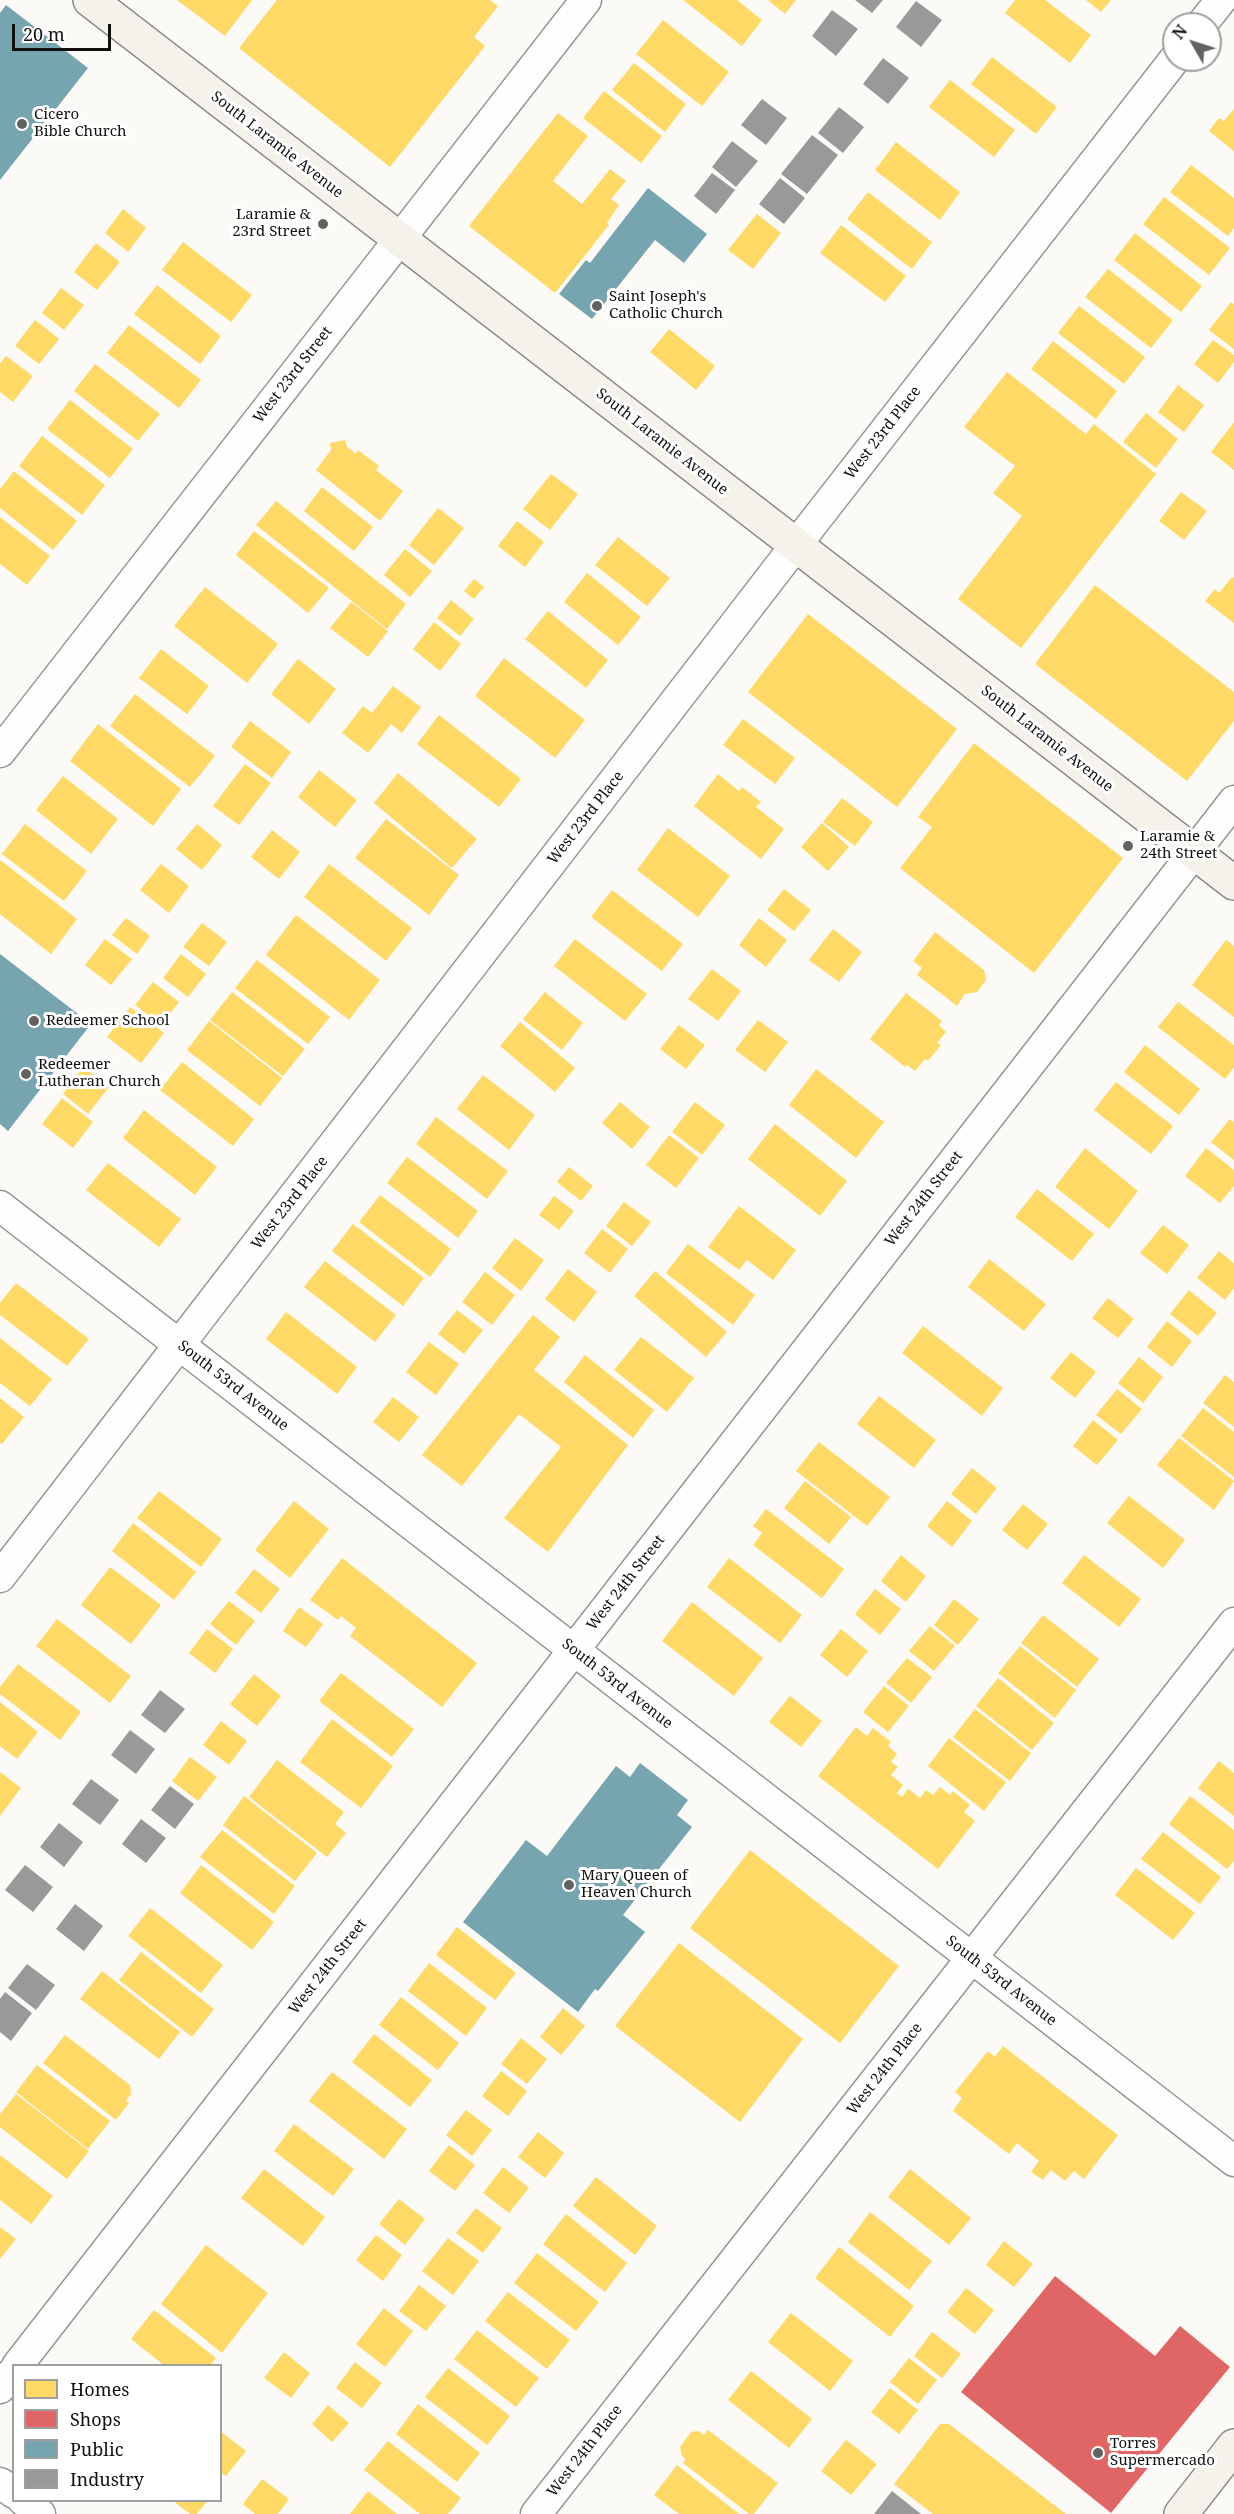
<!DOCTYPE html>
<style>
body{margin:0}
#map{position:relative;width:1234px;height:2514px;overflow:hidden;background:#fbfaf6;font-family:"Noto Serif",serif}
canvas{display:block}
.legend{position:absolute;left:12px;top:2364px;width:210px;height:138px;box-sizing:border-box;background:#fff;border:2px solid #9f9f9f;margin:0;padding:8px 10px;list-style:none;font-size:18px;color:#101010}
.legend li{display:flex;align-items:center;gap:12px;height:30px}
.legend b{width:30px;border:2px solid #9f9f9f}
.north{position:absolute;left:1162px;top:12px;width:60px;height:60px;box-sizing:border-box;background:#fff;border:2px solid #9f9f9f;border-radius:50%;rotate:309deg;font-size:16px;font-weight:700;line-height:24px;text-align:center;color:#101010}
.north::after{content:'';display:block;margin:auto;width:21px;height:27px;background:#626260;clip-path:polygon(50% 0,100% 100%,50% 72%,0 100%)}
.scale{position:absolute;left:12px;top:24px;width:99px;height:27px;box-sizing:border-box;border:3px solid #101010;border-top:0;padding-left:8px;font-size:18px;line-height:21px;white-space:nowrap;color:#101010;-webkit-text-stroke:4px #fff;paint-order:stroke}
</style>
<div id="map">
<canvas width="1234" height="2514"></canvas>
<ul class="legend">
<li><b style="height:16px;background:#ffd966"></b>Homes</li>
<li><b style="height:16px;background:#e06666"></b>Shops</li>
<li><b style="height:16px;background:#76a5af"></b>Public</li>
<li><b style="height:16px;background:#999"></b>Industry</li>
</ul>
<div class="north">N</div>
<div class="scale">20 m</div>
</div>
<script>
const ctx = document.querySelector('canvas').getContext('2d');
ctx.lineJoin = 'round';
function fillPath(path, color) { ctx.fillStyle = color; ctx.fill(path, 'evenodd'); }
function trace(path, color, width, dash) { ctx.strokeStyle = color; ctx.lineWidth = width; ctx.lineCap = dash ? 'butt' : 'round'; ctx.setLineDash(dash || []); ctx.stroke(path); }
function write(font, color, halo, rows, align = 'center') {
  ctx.font = font + ' "Noto Serif",serif'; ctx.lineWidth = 6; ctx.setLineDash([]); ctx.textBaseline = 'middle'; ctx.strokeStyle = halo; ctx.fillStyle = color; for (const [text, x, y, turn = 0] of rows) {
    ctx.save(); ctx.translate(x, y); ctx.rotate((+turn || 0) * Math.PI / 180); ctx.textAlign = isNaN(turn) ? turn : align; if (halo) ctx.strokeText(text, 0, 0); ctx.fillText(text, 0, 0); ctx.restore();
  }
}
const homes = new Path2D(`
 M177 0H252L225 36Z
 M277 0H490L498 6 474 37 485 46 390 167 239 48Z
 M683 0H737L762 20 742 46Z
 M768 0H796L785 14Z
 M1015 0H1045L1091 35 1070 63 1005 13Z
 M1086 0H1111L1101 12Z
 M663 20 729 72 702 106 636 54Z
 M992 57 1057 107 1036 134 971 84Z
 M634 63 686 104 665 132 612 90Z
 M950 80 1015 130 994 157 929 107Z
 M604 91 662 136 641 163 583 118Z
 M1234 109V151L1209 131 1219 118 1224 121Z
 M558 113 588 136 553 181 582 204 610 169 626 181 611 199 619 205 607 223 609 225 555 293 469 226Z
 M896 142 960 192 940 220 875 170Z
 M1191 165 1234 198V228L1228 236 1170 192Z
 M868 192 932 242 912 269 847 219Z
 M1164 197 1230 248 1209 275 1143 224Z
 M123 209 146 228 128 252 105 233Z
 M757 214 781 233 753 269 728 250Z
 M841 225 906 276 885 302 820 253Z
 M1135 233 1202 286 1181 312 1114 260Z
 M183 242 252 295 231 322 162 270Z
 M96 243 120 262 97 290 74 272Z
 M1108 269 1173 320 1151 348 1085 297Z
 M157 285 221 336 200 364 134 314Z
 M61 288 84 305 64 330 42 313Z
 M1231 302 1234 304V349L1209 330Z
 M1079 306 1145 357 1124 384 1058 333Z
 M35 320 59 339 39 364 15 346Z
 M129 325 201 380 179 408 107 353Z
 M669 329 715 366 696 390 650 352Z
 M1213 340 1234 355V362L1218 383 1194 364Z
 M1053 341 1117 391 1096 419 1031 369Z
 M6 356 33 376 13 402 0 392V363Z
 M95 364 160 414 138 441 74 391Z
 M1007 372 1086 434 1094 424 1156 474 1021 648 958 599 1022 516 993 493 1015 466 964 427Z
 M1178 385 1204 405 1184 432 1158 412Z
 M70 400 133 449 110 478 47 429Z
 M1146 413 1178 439 1156 468 1123 442Z
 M1234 422V470L1211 452Z
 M42 436 105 485 82 515 19 466Z
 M345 440 347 447 356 454 358 450 379 466 376 470 403 491 380 521 316 470 331 450 330 443Z
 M14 471 77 521 53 550 0 508V489Z
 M551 474 578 494 550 530 523 509Z
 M322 487 373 527 354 551 304 511Z
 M1181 492 1207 511 1184 540 1159 521Z
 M276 501 406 604 387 629 256 525Z
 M438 508 464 528 434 565 409 545Z
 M0 517 50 556 27 585 0 564Z
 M517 521 544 542 525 567 498 546Z
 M254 531 329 588 308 613 236 555Z
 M618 537 670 578 647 606 595 565Z
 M405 549 432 571 410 597 384 575Z
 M587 573 641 617 618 645 564 602Z
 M1232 577 1234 578V623L1205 601 1215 589 1219 593Z
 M474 579 484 587 474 599 464 591Z
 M1095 585 1234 692V721L1187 781 1035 664Z
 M205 587 278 644 247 683 174 626Z
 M451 600 474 619 460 636 437 618Z
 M351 602 388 631 368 657 330 628Z
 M548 611 608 660 586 688 525 639Z
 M808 614 957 729 897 807 748 692Z
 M434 622 461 644 440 671 413 649Z
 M161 649 209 686 187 714 139 678Z
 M504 658 585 720 555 758 475 696Z
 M298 659 336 689 309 724 271 694Z
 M393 686 421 707 402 733 391 724 368 753 342 733 363 706 372 713Z
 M135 694 215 756 190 787 110 726Z
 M439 715 521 779 499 807 417 744Z
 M743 719 795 758 775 784 723 745Z
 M250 721 291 752 272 778 231 747Z
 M98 724 181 789 153 826 70 761Z
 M974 743 1123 858 1034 973 900 868 932 827 918 817Z
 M245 764 271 783 239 825 213 806Z
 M319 770 357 800 335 827 298 797Z
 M398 773 477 839 452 868 374 803Z
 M718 774 739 791 742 787 761 802 756 807 784 829 761 859 694 806Z
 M63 776 118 819 91 854 36 810Z
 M842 798 873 822 855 846 823 822Z
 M386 819 459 875 429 915 355 858Z
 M822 823 849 847 828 871 801 847Z
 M25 824 87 871 64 901 2 854Z
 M197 824 222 845 202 870 176 849Z
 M668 828 730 876 698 917 637 870Z
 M272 830 300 852 279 879 251 857Z
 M0 860 77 919 51 954 0 914Z
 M161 864 189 886 169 913 140 890Z
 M329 864 412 928 386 961 304 897Z
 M784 889 811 910 794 931 767 910Z
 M612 890 683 944 662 971 591 917Z
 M296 915 380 980 349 1020 266 955Z
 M126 918 150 936 137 954 112 935Z
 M759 918 787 940 766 967 739 945Z
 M202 923 227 942 209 966 183 947Z
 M833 929 862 952 839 982 809 960Z
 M935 932 984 970 986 980 977 992 965 994 957 1006 917 975 922 968 913 961Z
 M105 939 132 959 111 985 85 965Z
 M575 939 647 994 625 1021 554 966Z
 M1226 940 1234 946V1017L1192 985Z
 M181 954 206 974 188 997 163 978Z
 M257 960 330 1017 308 1044 235 988Z
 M712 969 741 991 718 1021 688 999Z
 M153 982 179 1002 161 1025 135 1005Z
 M232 992 305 1049 283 1076 210 1020Z
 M545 992 583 1023 562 1050 523 1019Z
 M906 993 942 1021 939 1025 946 1032 937 1043 941 1045 928 1061 925 1059 915 1071 907 1065 905 1067 870 1039Z
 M1178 1002 1234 1045V1067L1225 1079 1158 1027Z
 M130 1007 164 1033 141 1063 107 1037Z
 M758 1020 788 1042 765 1072 735 1050Z
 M209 1021 282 1078 260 1106 187 1050Z
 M520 1022 575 1068 555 1092 500 1046Z
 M679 1025 705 1045 686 1069 660 1049Z
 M1145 1045 1200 1089 1179 1115 1124 1072Z
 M182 1062 254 1119 233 1146 160 1090Z
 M83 1067 109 1087 88 1114 63 1094Z
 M816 1069 884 1122 856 1158 789 1105Z
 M483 1075 535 1115 509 1150 457 1109Z
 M1116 1082 1173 1126 1151 1154 1094 1110Z
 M62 1098 93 1122 73 1148 42 1124Z
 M620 1102 650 1127 632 1149 602 1123Z
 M695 1102 725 1125 702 1155 672 1132Z
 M144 1110 217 1167 195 1195 123 1138Z
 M436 1117 508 1171 487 1199 416 1144Z
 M1230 1119 1234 1122V1160L1211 1142Z
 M775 1124 847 1181 820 1216 748 1159Z
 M669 1135 699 1158 676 1188 646 1165Z
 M1085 1148 1138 1191 1109 1229 1055 1187Z
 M1206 1148 1234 1170V1186L1220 1203 1185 1176Z
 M407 1157 478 1211 458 1238 387 1183Z
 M108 1163 181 1219 159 1247 86 1190Z
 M569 1167 593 1186 581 1201 557 1182Z
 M1037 1189 1094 1234 1072 1261 1015 1217Z
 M380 1195 451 1249 430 1277 359 1222Z
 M554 1196 574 1211 559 1230 539 1215Z
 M624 1202 651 1222 632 1246 606 1226Z
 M739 1206 796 1250 773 1280 747 1260 739 1270 708 1247Z
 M353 1224 424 1278 403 1306 332 1251Z
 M1163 1225 1189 1245 1167 1274 1140 1253Z
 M602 1229 628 1249 610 1273 584 1253Z
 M515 1238 544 1260 521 1291 492 1268Z
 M688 1244 755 1295 733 1325 666 1273Z
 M1219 1251 1234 1263V1288L1225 1300 1197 1278Z
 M989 1259 1046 1304 1024 1331 968 1287Z
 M325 1261 396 1315 375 1342 304 1287Z
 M568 1269 597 1292 574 1322 545 1299Z
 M655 1271 727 1332 706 1357 634 1296Z
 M485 1272 515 1295 492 1325 462 1302Z
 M16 1283 89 1339 67 1366 0 1315V1303Z
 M1189 1290 1217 1313 1198 1336 1170 1314Z
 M1108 1298 1134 1319 1118 1338 1092 1318Z
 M457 1310 483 1330 464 1354 438 1334Z
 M286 1312 357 1367 337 1394 266 1339Z
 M533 1315 560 1337 534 1370 628 1445 548 1552 504 1518 561 1447 519 1414 462 1486 422 1455Z
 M1167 1321 1192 1341 1172 1367 1147 1347Z
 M923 1326 1003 1388 982 1416 902 1353Z
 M641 1337 694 1378 667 1412 614 1370Z
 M0 1338 52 1379 30 1406 0 1383Z
 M429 1342 459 1364 436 1395 406 1372Z
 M1071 1352 1096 1372 1075 1398 1050 1378Z
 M585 1355 654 1410 633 1438 564 1382Z
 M1139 1357 1163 1377 1143 1403 1118 1383Z
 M1225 1375 1234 1382V1427L1203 1403Z
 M1117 1389 1142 1409 1121 1434 1096 1415Z
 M879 1396 936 1440 914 1468 857 1424Z
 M393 1397 419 1417 399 1442 373 1422Z
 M0 1398 24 1417 2 1444 0 1443Z
 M1203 1408 1234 1432V1477L1181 1436Z
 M1093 1420 1118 1440 1097 1465 1073 1446Z
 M1179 1438 1234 1481 1214 1510 1157 1465Z
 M819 1442 890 1497 867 1526 796 1471Z
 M972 1468 997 1488 976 1514 951 1494Z
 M805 1481 851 1517 829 1544 784 1508Z
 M159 1491 222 1539 201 1567 137 1518Z
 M1129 1496 1185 1540 1163 1568 1107 1523Z
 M294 1501 329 1529 290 1578 255 1550Z
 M947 1501 972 1521 952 1547 927 1526Z
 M1023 1504 1048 1524 1027 1550 1002 1530Z
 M766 1509 844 1569 822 1598 753 1545 762 1533 753 1526Z
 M133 1523 196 1572 174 1600 112 1551Z
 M901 1555 926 1576 906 1602 881 1581Z
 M1084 1555 1141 1599 1119 1627 1062 1583Z
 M342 1558 477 1663 442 1707 350 1636 356 1628 341 1616 338 1620 310 1600Z
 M729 1558 802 1615 780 1643 707 1587Z
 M110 1567 161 1605 131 1644 81 1605Z
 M254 1569 280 1589 261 1613 235 1593Z
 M875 1589 901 1609 880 1635 855 1614Z
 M954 1599 979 1619 958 1645 934 1625Z
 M229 1601 255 1621 236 1645 210 1624Z
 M692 1602 763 1658 734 1696 662 1641Z
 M299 1607 323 1624 306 1647 283 1631Z
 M1043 1615 1099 1659 1077 1687 1021 1643Z
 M57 1619 131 1676 110 1703 36 1646Z
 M930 1626 955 1646 934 1671 909 1651Z
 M207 1629 233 1649 215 1673 189 1653Z
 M841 1629 868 1651 847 1677 820 1655Z
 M1020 1646 1076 1690 1055 1718 998 1673Z
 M907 1658 932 1677 911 1703 886 1683Z
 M18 1664 81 1712 60 1740 0 1694V1687Z
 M341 1673 414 1729 392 1757 319 1701Z
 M254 1674 281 1696 257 1726 230 1704Z
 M998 1678 1054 1723 1032 1750 976 1706Z
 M884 1686 909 1706 888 1732 863 1712Z
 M790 1696 822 1721 801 1747 769 1722Z
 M0 1702 38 1732 17 1759 0 1746Z
 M975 1709 1031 1753 1010 1781 953 1737Z
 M332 1719 393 1766 361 1808 300 1762Z
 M221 1721 247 1741 229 1765 203 1745Z
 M856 1727 867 1736 873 1728 891 1742 888 1746 897 1754 891 1762 898 1767 891 1775 903 1785 897 1793 902 1797 908 1789 920 1798 926 1790 933 1795 940 1787 950 1795 953 1791 970 1805 964 1812 975 1821 938 1869 818 1776Z
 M949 1738 1006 1782 984 1811 928 1766Z
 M190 1757 217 1777 198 1801 172 1781Z
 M277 1760 344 1812 335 1824 346 1833 327 1857 249 1797Z
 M1219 1761 1234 1773V1816L1198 1788Z
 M0 1772 21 1788 0 1816Z
 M244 1796 317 1853 295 1881 223 1825Z
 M1190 1796 1234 1830V1861L1227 1869 1169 1824Z
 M222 1830 295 1886 274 1914 200 1857Z
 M1163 1832 1221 1877 1200 1904 1141 1859Z
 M750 1850 899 1966 840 2043 690 1928Z
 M201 1865 274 1922 252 1950 180 1893Z
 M1136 1868 1195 1913 1173 1940 1115 1895Z
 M150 1908 223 1965 201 1993 128 1936Z
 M457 1927 516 1973 495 2000 436 1955Z
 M679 1943 803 2039 740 2122 615 2026Z
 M141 1952 214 2009 192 2037 119 1980Z
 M429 1963 487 2008 466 2036 408 1991Z
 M102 1971 180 2032 159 2059 80 1999Z
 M401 1997 459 2043 438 2070 379 2025Z
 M563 2008 585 2026 561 2055 540 2037Z
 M374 2034 432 2080 410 2107 352 2062Z
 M65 2035 130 2085 131 2094 126 2101 129 2103 116 2120 43 2063Z
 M521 2038 547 2059 527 2084 501 2064Z
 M1003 2046 1118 2135 1084 2179 1074 2171 1065 2181 1051 2170 1043 2180 1031 2172 1039 2161 1017 2143 1009 2154 953 2111 962 2098 955 2092 988 2051 995 2057Z
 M37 2065 110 2121 88 2149 16 2092Z
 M501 2071 527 2091 508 2116 482 2096Z
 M332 2072 407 2129 384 2159 309 2101Z
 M16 2094 89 2151 67 2179 0 2127V2114Z
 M466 2110 492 2130 472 2156 446 2135Z
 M294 2124 354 2169 333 2196 274 2151Z
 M538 2132 564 2153 545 2178 518 2157Z
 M449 2145 475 2165 455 2191 429 2171Z
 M0 2155 53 2196 31 2224 0 2200Z
 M503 2167 529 2188 509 2213 483 2193Z
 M264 2169 325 2217 303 2246 241 2198Z
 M910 2169 971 2218 949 2245 888 2197Z
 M596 2177 657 2226 635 2255 573 2206Z
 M399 2199 425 2219 405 2245 379 2224Z
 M476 2208 502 2228 483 2253 456 2233Z
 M870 2212 932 2261 909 2290 848 2242Z
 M566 2214 627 2263 605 2292 543 2244Z
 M0 2227 16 2239 0 2259Z
 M376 2235 402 2255 383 2281 356 2260Z
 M448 2238 479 2261 453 2295 422 2271Z
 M1004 2241 1033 2264 1014 2287 986 2265Z
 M206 2245 268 2293 222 2353 161 2304Z
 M839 2247 914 2306 890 2337 815 2278Z
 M537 2253 599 2302 576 2331 514 2283Z
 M419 2285 446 2306 426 2331 399 2311Z
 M966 2288 994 2310 975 2334 947 2312Z
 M508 2292 570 2340 547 2369 485 2321Z
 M384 2308 413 2331 385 2367 356 2344Z
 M154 2310 216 2358 210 2366H165L131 2339Z
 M791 2313 853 2361 830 2391 768 2342Z
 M477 2330 539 2378 516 2407 454 2359Z
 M932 2332 961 2354 942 2378 914 2356Z
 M284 2352 310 2373 291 2398 264 2378Z
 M909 2358 937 2380 918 2404 890 2382Z
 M355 2362 382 2383 362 2408 336 2388Z
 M448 2368 510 2416 487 2445 425 2397Z
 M751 2371 812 2419 789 2448 728 2400Z
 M890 2388 918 2410 899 2434 871 2412Z
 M418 2404 480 2453 457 2482 396 2434Z
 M328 2405 349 2423 332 2442 312 2424Z
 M940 2424H949L1066 2514H933L894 2484Z
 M708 2430 778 2483 754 2514H749L683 2463 686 2459 682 2456 680 2447 691 2432 699 2431 704 2435Z
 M220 2431 246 2451 226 2476 220 2472Z
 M846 2440 877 2464 851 2495 821 2471Z
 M388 2441 461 2498 448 2514H420L364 2470Z
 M677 2465 739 2514H679L654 2495Z
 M262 2479 289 2499 278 2514H255L243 2504Z
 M368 2491 397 2514H350Z
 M172 2500H208L197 2514H190Z`);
const shops = new Path2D(`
 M1055 2276 1155 2356 1180 2326 1230 2367 1111 2513 961 2392Z`);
const public = new Path2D(`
 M6 5 88 68 0 180V13Z
 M648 188 707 234 684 263 655 240 592 319 559 294 586 260 590 263Z
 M0 954 91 1024 8 1131 0 1124Z
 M640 1763 688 1800 677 1815 692 1827 623 1915 645 1932 598 1991 595 1989 578 2012 463 1922 526 1840 547 1856 616 1766 630 1777Z`);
const industry = new Path2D(`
 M855 0H883L872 13Z
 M916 1 942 20 921 47 896 27Z
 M832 10 858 29 836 56 812 36Z
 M883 58 909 78 888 104 863 84Z
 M762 99 787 118 766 145 741 125Z
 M839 107 864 127 843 153 818 133Z
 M812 135 838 155 807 194 781 174Z
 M732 141 758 161 736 187 712 167Z
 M712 173 735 190 716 214 694 196Z
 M780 178 805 198 784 224 759 204Z
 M160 1690 185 1709 165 1733 141 1715Z
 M130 1730 155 1749 136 1774 111 1755Z
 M91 1779 119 1800 100 1825 72 1804Z
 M170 1786 194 1804 175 1829 151 1810Z
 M141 1819 166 1838 146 1863 122 1844Z
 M59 1823 83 1842 64 1867 40 1847Z
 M25 1865 53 1887 33 1912 5 1890Z
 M75 1904 103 1926 84 1951 56 1929Z
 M27 1964 55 1985 36 2010 8 1988Z
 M5 1992 32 2013 11 2041 0 2032V1999Z
 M892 2491 921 2514H874Z`);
const street = new Path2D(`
 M1202 24 1221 0
 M0 752 586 0
 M0 1206 1234 2161
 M0 1577 796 545 1174 60
 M17 2366 1234 801
 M0 2388 14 2371
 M0 2483 14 2493
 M23 2500 40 2514
 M536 2514 1234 1623`);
const secondary = new Path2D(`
 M90 0 1234 883
 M1181 2514 1234 2446`);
const markers = [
 [22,124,6,"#626260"],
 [323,224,6,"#626260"],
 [597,306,6,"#626260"],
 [1128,846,6,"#626260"],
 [34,1021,6,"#626260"],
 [26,1074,6,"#626260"],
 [569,1885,6,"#626260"],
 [1098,2453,6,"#626260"]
];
const poiNames = [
 ["Cicero",34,115],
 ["Bible Church",34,132],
 ["Laramie &",311,215,"right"],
 ["23rd Street",311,232,"right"],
 ["Saint Joseph's",609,297],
 ["Catholic Church",609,314],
 ["Laramie &",1140,837],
 ["24th Street",1140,854],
 ["Redeemer School",46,1021],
 ["Redeemer",38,1065],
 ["Lutheran Church",38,1082],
 ["Mary Queen of",581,1876],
 ["Heaven Church",581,1893],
 ["Torres",1110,2444],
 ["Supermercado",1110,2461]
];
const streetNames = [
 ["South Laramie Avenue",277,145,38],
 ["West 23rd Street",293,375,-52],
 ["West 23rd Place",883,433,-52],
 ["South Laramie Avenue",662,442,38],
 ["South Laramie Avenue",1047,739,38],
 ["West 23rd Place",586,818,-52],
 ["West 24th Street",924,1199,-52],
 ["West 23rd Place",290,1203,-52],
 ["South 53rd Avenue",233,1386,38],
 ["West 24th Street",626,1583,-52],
 ["South 53rd Avenue",617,1684,38],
 ["West 24th Street",328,1967,-52],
 ["South 53rd Avenue",1001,1981,38],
 ["West 24th Place",885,2069,-52],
 ["West 24th Place",585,2451,-52]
];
fillPath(homes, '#ffd966');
fillPath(shops, '#e06666');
fillPath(public, '#76a5af');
fillPath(industry, '#999');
trace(street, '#969594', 33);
trace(secondary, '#8c8c8a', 36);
trace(street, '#fefefe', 30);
trace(secondary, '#f5f2ec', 33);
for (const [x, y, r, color] of markers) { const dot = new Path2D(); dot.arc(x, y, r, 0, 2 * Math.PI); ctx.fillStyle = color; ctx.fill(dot); trace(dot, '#fff', 2); }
write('15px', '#101010', '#fff', poiNames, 'left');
write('15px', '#101010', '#fff', streetNames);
</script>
